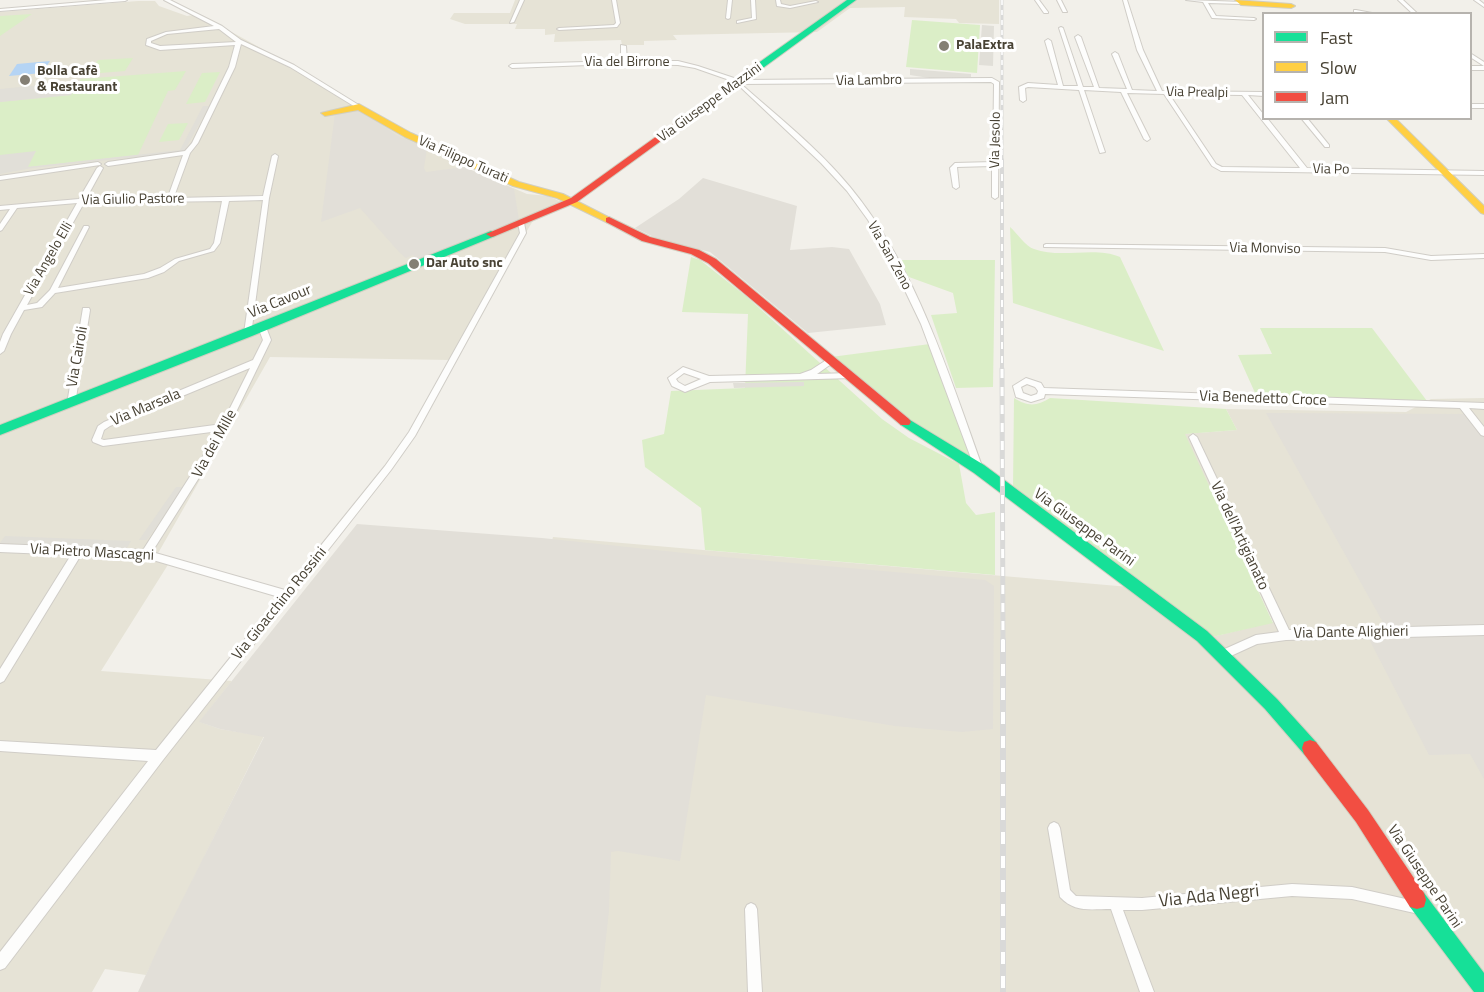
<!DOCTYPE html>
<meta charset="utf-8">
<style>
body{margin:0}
#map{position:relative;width:1484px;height:992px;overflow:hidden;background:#f2f0ea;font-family:"Titillium Web",sans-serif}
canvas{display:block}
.legend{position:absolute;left:1262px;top:12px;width:210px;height:108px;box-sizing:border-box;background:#fff;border:2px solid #b6b3ae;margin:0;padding:8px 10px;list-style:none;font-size:18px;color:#484234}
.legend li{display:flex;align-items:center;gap:12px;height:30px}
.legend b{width:30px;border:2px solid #b6b3ae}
</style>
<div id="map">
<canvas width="1484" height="992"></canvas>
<ul class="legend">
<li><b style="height:8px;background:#16e098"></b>Fast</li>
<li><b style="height:8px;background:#ffcf43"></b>Slow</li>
<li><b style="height:8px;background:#f24e42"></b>Jam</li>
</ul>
</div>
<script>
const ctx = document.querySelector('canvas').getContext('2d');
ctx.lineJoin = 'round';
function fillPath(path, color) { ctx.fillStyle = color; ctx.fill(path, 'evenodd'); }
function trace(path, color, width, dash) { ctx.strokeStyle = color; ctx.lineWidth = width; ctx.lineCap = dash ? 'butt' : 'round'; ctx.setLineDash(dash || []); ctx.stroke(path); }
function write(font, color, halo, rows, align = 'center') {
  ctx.font = font + ' "Titillium Web",sans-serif'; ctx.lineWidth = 6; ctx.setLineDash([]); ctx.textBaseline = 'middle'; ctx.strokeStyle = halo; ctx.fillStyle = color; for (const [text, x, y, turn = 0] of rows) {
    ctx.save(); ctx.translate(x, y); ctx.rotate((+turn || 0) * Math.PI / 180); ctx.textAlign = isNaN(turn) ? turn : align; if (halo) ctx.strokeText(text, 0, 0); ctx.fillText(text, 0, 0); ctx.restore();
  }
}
const residential = new Path2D(`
 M515 0H999V24L959 23 956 19 904 17 905 7 850 8 817 32 673 35 677 40 644 41V45H622L621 40 554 42 555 34 545 35V29H515L517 24H465L450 19 454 13H510Z
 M138 1H155L159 6 187 16 199 14 306 73 304 76 464 167 527 194 548 196 566 204 534 219 450 360 270 357 157 555 171 560 101 671 232 681 200 722 220 729 264 736 146 975 105 969 92 992H0V12Z
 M1484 398V992H409L524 643 553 537 1141 588 1212 637 1273 622 1184 434 1237 430 1226 409 1406 412 1431 399Z`);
const industrial = new Path2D(`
 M360 109 396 135 427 148 424 168 426 172 464 167 514 189 519 220 418 261 413 255 406 258 400 253 360 208 321 222 335 113Z
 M703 178 797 206 790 250 832 247 849 249 880 304 886 325 808 333 710 252 658 239 635 228 679 199Z
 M1266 413 1465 414 1484 436V625L1385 626Z
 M357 524 542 538 713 556 985 580 994 586 993 729 962 732 895 726 706 695 680 861 618 851 611 852 609 911 600 992H138L160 944 264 737 220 729 199 722Z
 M1484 633V779L1470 754 1429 755 1369 639Z`);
const green = new Path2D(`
 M32 14 0 36V16Z
 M912 20 980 25 977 73 906 67Z
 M133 58 125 71 88 74 98 60Z
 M186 71 175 90 168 91 138 155 27 167 35 152 0 156V102L70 95 81 79Z
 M220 72 205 102 186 104 202 73Z
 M188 123 179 140 159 142 168 124Z
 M1010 227C1017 233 1026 247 1034 249 1061 259 1095 246 1120 257L1164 351 1013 303Z
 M691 257 700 260 747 297 882 419 909 438 959 464 966 503 976 515 995 512V575L705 550 701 508 645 467 642 440 664 434 671 391 745 388 748 314 682 312Z
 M896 260H995L993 387 956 388 931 315 957 313 953 293 909 277Z
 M1260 328H1372L1427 401 1256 395 1238 355 1272 354Z
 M930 344 971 460 911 424 831 357Z
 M1014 398C1028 407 1037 406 1050 398L1226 409 1237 430 1185 434 1273 623 1212 637 1013 488Z`);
const parking = new Path2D(`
 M982 25 994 26 993 66 979 65Z
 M910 69 971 74V77L929 78 910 75Z
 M80 81 71 95 0 102V89Z
 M203 106H209L184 152 32 168 0 174V155L36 151 28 167 180 150Z
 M804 382V386L734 388 733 383Z
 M176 487H184L147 540H139Z
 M5 536 131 541 127 548 0 543Z`);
const water = new Path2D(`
 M50 61 42 73 9 76 17 64Z`);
const street = new Path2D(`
 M107 0H127L125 1 0 11V9Z
 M164 0H170L222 26 241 40 294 65 362 107 357 108 290 67 241 44 235 67 198 143 190 153 175 194 176 198 263 196 272 156 275 154 278 156 269 198 251 335 248 336 244 333 263 200 229 201 220 243 214 251 179 261 164 272 148 278 55 293 42 307 24 310 11 334 4 351 0 354V342L3 334 77 203 17 208 2 230 0 231V224L10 209 0 210V206L79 199 97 168 100 166 103 168 86 199 170 198 169 194 183 155 108 166 105 164 108 162 185 151 192 143 229 67 235 45 160 50 146 45 147 39 166 32 214 26ZM219 29 236 42 160 46 151 43V41L167 34ZM222 201 214 243 210 249 175 259 160 268 144 274 58 288 89 227 88 226H84L50 290 37 303 27 305 84 203Z
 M520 0H524L514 22 510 23Z
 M612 0H616L620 23 617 27 559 30 557 29 559 28 614 25 616 23Z
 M728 0H732L730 18 728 19 726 18Z
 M751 0H755L756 19 737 23V21L752 18Z
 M776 0H780L781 4 790 6 816 1 818 2 790 8 777 6Z
 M1035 0H1039L1048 12V13H1044Z
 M1057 0H1061L1067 12H1063Z
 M1123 0H1127L1143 50 1162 91 1264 92V96L1248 95 1264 115V118H1267L1307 168 1484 171V175L1221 171 1212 166 1164 94 1127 93 1150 139 1147 141 1144 139 1121 92 1084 90 1105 152 1100 153 1079 90 1028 87 1025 88 1026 100 1023 102 1020 100 1019 87 1028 83 1058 85 1045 41 1048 39 1051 41 1063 86H1078L1059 28 1061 27 1063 28 1083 87H1094L1075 37 1078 35 1081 37 1099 88 1127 89 1112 54 1115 52 1118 54 1132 90 1157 91 1137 50ZM1169 94 1242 95 1300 168 1222 167 1216 164Z
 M1186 0 1243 2V3L1241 4 1208 3 1216 16 1254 18 1256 19 1254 20 1212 18 1203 2Z
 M1398 0H1403L1418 14H1413Z
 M1474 0H1479L1484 4V7Z
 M1356 10 1372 13 1374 14 1354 12V10Z
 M621 45 626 46 627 61H678L698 66 740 80 992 78 999 82 998 197 995 199 992 197V166L957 167 959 187 956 189 953 187 950 168 955 163 993 162 994 84 991 82 741 84C778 117 818 148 850 187 916 267 948 372 983 469L982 471 979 472 975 469 921 324 887 253 868 220 847 191 821 163 735 82 695 68 678 65 614 64 512 68 509 66 512 64 621 61Z
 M1470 53 1484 62V66L1470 57Z
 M1470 66H1484V70H1470Z
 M1470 104H1484V108H1470Z
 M1301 118H1307L1329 145V147H1325Z
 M98 162 101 164 100 165 0 180V176Z
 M521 221 524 223 526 233 415 436 391 470 163 760 5 968 0 970V952L148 761 0 751V741L156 750 279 597 146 558 81 555 4 681 0 683V669L71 555 0 552V544L76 547 79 546 82 547 143 550 219 431 103 446 93 442 92 440 98 426 104 422 253 360 263 340 258 327 262 325 266 327 271 340 221 443 152 552 285 590 385 466 409 432 520 233 518 223ZM250 368 222 424 104 440 101 439 104 430 110 426Z
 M1046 244 1385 248 1431 256 1484 254V258L1431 260 1385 252 1044 247V245Z
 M83 308H89L90 310 75 404 71 407 67 404Z
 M831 357 834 358 835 360 834 362 817 374 850 373 854 376 853 378 710 382 685 392 672 386 668 378 683 367 709 376 800 374 811 370ZM684 373 701 379 685 386 678 382 676 379Z
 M1026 378 1041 383 1044 388 1484 403V409L1469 408 1484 427V436L1481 435 1460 408 1045 394 1044 398 1031 402 1016 397 1013 386ZM1027 384 1035 387 1038 391 1037 394 1031 396 1023 393 1021 387Z
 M1193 434 1197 437 1289 630 1484 625V635L1286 640 1257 644 1222 660 1218 658 1217 655 1218 652 1256 635 1279 632 1189 437Z
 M1054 822 1058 824 1060 828 1070 890 1076 896 1142 898 1292 884 1352 887 1419 902 1423 904 1425 908 1423 912 1419 914 1352 899 1292 896 1142 910H1123L1154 992H1140L1111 909C1091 909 1075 913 1060 897L1048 828 1050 824Z
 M751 903 755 905 757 909 762 992H748L745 909 747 905Z`);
const fast = new Path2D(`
 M847 0H856L756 73H750V69Z
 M491 231 496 234 495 236 252 336 0 435V425Z
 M905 417 984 465 1207 631 1277 699 1316 742 1318 748 1316 754 1310 756 1304 754 1265 709 1197 641 974 473 901 425 899 422 901 419Z
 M1417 891 1424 893 1484 973V992H1474L1410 907 1408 900 1410 893Z`);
const slow = new Path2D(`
 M1235 0 1291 4 1295 6 1291 8 1241 5Z
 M359 104 411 133 519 182 563 194 614 220 609 223 606 222 557 198 513 186 405 137 358 110 325 116 321 113Z
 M1386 118H1395L1484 206V214L1481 213Z`);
const jam = new Path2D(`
 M750 69 757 71 577 202 495 236 491 237 486 234 571 198Z
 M609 217 650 237 699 250 716 259 909 419 911 422 909 425H901L708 263 691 254 642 241 606 222V218Z
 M1310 740 1316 742 1368 810 1424 893 1426 900 1424 907 1417 909 1410 907 1356 822 1304 754 1302 748 1304 742Z`);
const railFar3 = new Path2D(`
 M1002 0V161`);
const railFar2 = new Path2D(`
 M1002 160V370`);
const railFar1 = new Path2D(`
 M1002 369 1003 641`);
const rail = new Path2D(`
 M1003 640V992`);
const markers = [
 [944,46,6,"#847f74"],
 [25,80,6,"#847f74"],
 [414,264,6,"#847f74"]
];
const farPoinames = [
 ["PalaExtra",956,46],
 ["Bolla Cafè",37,72],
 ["& Restaurant",37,88],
 ["Dar Auto snc",426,264]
];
const farStreetnames = [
 ["Via del Birrone",627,63],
 ["Via Lambro",869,81,-1],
 ["Via Prealpi",1197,93,1],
 ["Via Giuseppe Mazzini",710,103,-36],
 ["Via Jesolo",996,140,-89],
 ["Via Filippo Turati",463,160,24],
 ["Via Po",1331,170,1],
 ["Via Giulio Pastore",133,200,-1],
 ["Via Monviso",1265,249,1],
 ["Via San Zeno",889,256,61],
 ["Via Angelo Elli",49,259,-60]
];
const streetNames = [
 ["Via Cavour",280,302,-22],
 ["Via Cairoli",78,357,-80],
 ["Via Benedetto Croce",1263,399,2],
 ["Via Marsala",146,408,-23],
 ["Via dei Mille",215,444,-61],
 ["Via Giuseppe Parini",1084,528,36],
 ["Via dell'Artigianato",1239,536,65],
 ["Via Pietro Mascagni",92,553,3],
 ["Via Gioacchino Rossini",280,604,-51],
 ["Via Dante Alighieri",1351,633,-1],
 ["Via Giuseppe Parini",1424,877,56]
];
const nearStreetnames = [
 ["Via Ada Negri",1209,897,-6]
];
fillPath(residential, '#e6e3d6');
fillPath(industrial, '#e2dfd8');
fillPath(green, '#dbeec7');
fillPath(parking, '#e1dfd8');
fillPath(water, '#b5d4f4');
trace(street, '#d0cdc7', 2);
trace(fast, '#d1cec0', 2);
trace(slow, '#d1cec0', 2);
trace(jam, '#d1cec0', 2);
fillPath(street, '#fdfdfc');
fillPath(fast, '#16e098');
fillPath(slow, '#ffcf43');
fillPath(jam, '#f24e42');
trace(railFar3, '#d9d9d8', 3);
trace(railFar2, '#d9d9d8', 4);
trace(railFar1, '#d9d9d8', 5);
trace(rail, '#d9d9d8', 6);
trace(railFar3, '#fff', 1.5, [5]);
trace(railFar2, '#fff', 2, [7]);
trace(railFar1, '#fff', 3, [9]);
trace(rail, '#fff', 4, [12]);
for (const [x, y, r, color] of markers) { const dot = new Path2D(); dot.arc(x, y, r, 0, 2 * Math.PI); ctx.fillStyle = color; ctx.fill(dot); trace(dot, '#fff', 2); }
write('bold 14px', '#484234', '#fff', farPoinames, 'left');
write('14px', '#484234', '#fff', farStreetnames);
write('15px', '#484234', '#fff', streetNames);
write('18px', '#484234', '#fff', nearStreetnames);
</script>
